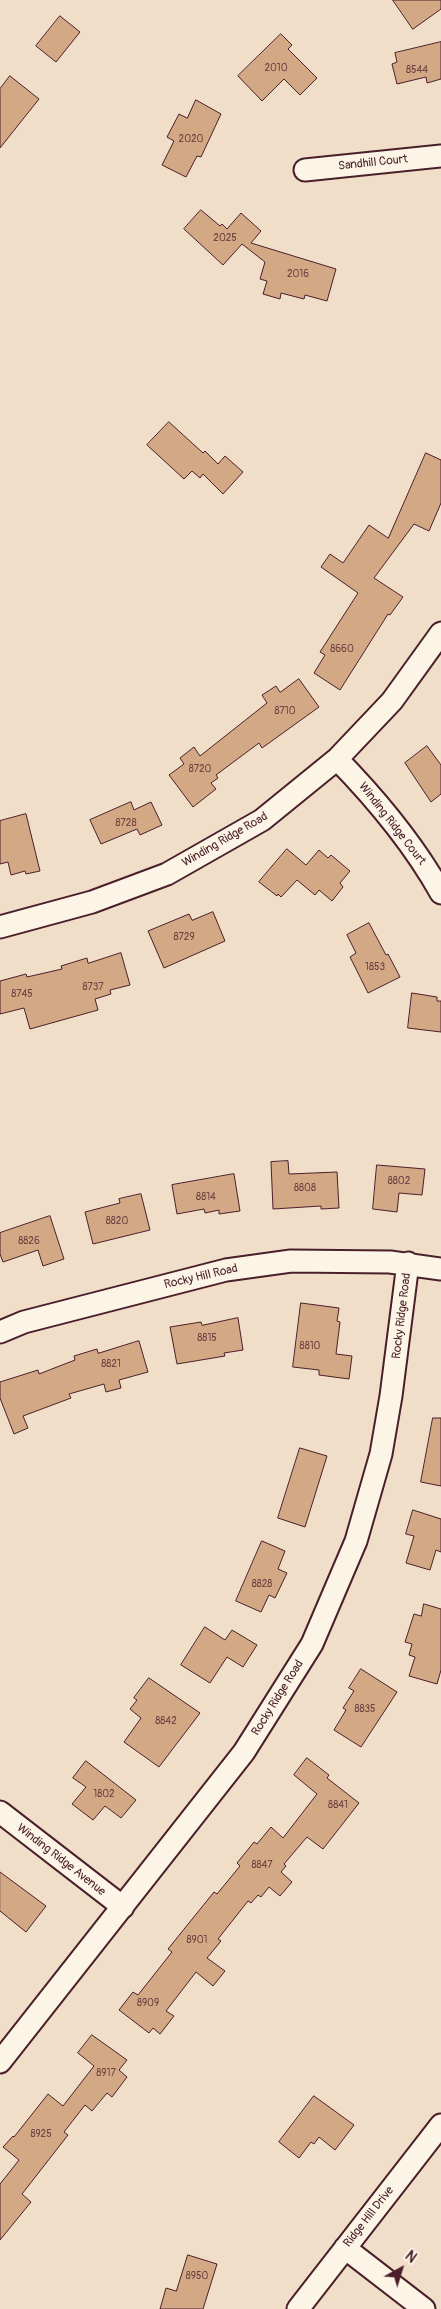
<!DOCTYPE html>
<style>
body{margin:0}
#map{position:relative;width:441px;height:2309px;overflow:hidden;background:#f0dec8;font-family:Pangolin,sans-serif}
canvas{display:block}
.north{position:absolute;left:376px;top:2244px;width:50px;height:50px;-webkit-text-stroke:4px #fcf5e5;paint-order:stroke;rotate:39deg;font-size:14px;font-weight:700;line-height:20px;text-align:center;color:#4a1f2b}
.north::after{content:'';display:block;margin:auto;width:18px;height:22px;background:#4a1f2b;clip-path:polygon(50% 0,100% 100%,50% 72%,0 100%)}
</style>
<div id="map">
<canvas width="441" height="2309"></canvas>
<div class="north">N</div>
</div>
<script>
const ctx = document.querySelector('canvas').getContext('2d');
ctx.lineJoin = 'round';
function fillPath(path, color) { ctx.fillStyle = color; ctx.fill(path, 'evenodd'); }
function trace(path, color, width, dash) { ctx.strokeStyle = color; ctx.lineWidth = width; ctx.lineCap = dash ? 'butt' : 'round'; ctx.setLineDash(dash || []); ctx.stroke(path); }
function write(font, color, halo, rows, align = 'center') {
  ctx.font = font + ' Pangolin,sans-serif'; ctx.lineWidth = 4.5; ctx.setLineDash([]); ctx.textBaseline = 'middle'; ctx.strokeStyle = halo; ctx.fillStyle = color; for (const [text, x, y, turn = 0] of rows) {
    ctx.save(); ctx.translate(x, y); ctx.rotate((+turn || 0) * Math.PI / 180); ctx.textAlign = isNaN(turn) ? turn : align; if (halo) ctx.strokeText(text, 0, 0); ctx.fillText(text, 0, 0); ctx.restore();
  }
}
const building = new Path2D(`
 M393 0H441V9L413 29Z
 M60 16 80 32 56 62 36 46Z
 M281 34 292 45 288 49 317 78 300 95 284 79 262 101 238 76Z
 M441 42V79L427 83 426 77 397 84 392 64 397 62 395 53Z
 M10 76 39 99 0 148V89Z
 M196 100 221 114 201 157 197 156 186 177 162 165 174 141 167 137 179 114 187 118Z
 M201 210 220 226 222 224 227 229 241 213 261 231 251 243 336 269 327 301 305 295 304 299 281 293 280 299 263 294 267 281 260 279 265 262 242 244 223 265 184 229Z
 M169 422 203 453 205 451 218 464 225 456 243 472 223 494 203 474 200 478 192 471 184 479 147 445Z
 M426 453 441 460V503L429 531 414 524 374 578 403 597 390 615 388 614 340 690 314 673 325 655 320 652 358 593 321 567 330 554 343 563 369 525 388 538Z
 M299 679 319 707 262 748 259 743 216 775 218 778 211 783 216 789 193 807 169 775 184 764 180 758 194 747 200 756 267 703 262 695 276 686 280 692Z
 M427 746 441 765V794L431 802 405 763Z
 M131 802 134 810 151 802 162 825 140 835 137 829 101 844 90 820Z
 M26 814 40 871 26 874 25 871 11 875 8 862 0 864V821Z
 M287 849 306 865 319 850 328 858 331 855 350 871 340 883 343 887 332 901 319 890 315 895 297 880 281 897 278 894 277 896 259 882Z
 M213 912 225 941 164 968 148 931 189 914 192 920Z
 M369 923 386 955 388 954 400 977 368 993 350 957 356 953 347 935Z
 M121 953 130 985 110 990 111 994 95 999 98 1010 30 1029 24 1008 0 1014V981L26 974 27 977 62 969 61 966 87 958 88 963Z
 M412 993 437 997V1001H441V1032L408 1028Z
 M288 1161 289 1174 337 1172 339 1208 321 1209V1206L273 1209 271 1162Z
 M377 1165 425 1169 422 1195 399 1193 397 1212 373 1209Z
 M234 1174 240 1211 219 1214V1210L205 1213 204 1209 177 1214 172 1185Z
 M141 1194 150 1230 93 1244 85 1212 120 1203 119 1199Z
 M50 1216 64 1259 43 1266 38 1250 3 1262 0 1254V1233Z
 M301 1303 339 1308 337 1321 340 1322 336 1354 352 1356 349 1379 319 1375V1370L293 1367Z
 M238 1318 243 1350 224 1353 225 1356 177 1364 170 1327 201 1322 202 1325Z
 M139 1341 148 1372 119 1380 121 1388 106 1392 104 1384 69 1394 71 1398 23 1416 28 1428 14 1434 0 1398V1382L38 1370 39 1374 75 1360 74 1356 97 1349 98 1353Z
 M433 1418H441V1486L421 1482Z
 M300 1448 327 1456 305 1527 278 1518Z
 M413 1510 441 1519V1552L436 1550 430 1570 406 1563 414 1536 406 1534Z
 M262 1541 285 1551 278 1569 287 1573 275 1598 269 1595 261 1612 236 1601Z
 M424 1604 441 1609V1670L437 1684 409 1676 415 1657 409 1655 412 1644 405 1642 414 1614 421 1616Z
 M205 1627 225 1640 232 1630 257 1645 243 1667 227 1657 210 1683 181 1665Z
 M361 1669 397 1692 361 1747 334 1730 346 1710 343 1708 354 1691 349 1688Z
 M149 1678 200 1713 159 1767 124 1742 141 1718 130 1709 137 1700 134 1698Z
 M307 1758 329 1775 327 1778 359 1803 323 1849 307 1837 284 1864 286 1866 281 1872 292 1882 280 1896 269 1887 261 1897 258 1895 251 1903 248 1901 218 1939 221 1941 207 1958 225 1971 213 1986 196 1972 166 2011 174 2016 160 2034 153 2028 149 2033 119 2010 133 1992 138 1995 172 1952 168 1949 214 1892 217 1894 240 1866 237 1863 254 1842 257 1844 271 1827 283 1838 317 1794 294 1775Z
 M86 1761 136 1800 121 1818 105 1806 93 1820 72 1804 86 1787 73 1778Z
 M0 1872 46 1906 26 1932 0 1911Z
 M92 2035 127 2060 119 2070 127 2077 112 2097 107 2093 92 2111 85 2105 64 2132 68 2135 22 2194 31 2202 0 2240V2184L19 2160 3 2147 13 2136 14 2137 48 2094 63 2106 94 2066 78 2053Z
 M314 2096 354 2125 335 2150 319 2137 314 2144 311 2142 299 2158 279 2142Z
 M188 2255 217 2264 203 2309H160L166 2288 176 2291Z`);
const street = new Path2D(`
 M305 170 441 156
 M337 759C377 800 413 843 441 893
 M0 927 92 902 167 874 262 820 337 759 392 701 441 633
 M0 1332 24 1322 226 1270 291 1261 390 1262 441 1269
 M0 1812 123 1907
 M0 2062 244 1752 312 1644 356 1541 381 1454 391 1396 408 1263
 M345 2248 424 2309
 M298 2309 441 2125`);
const numberNames = [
 ["2010",276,68],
 ["8544",417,70],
 ["2020",191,139],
 ["2025",225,238],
 ["2016",298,274],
 ["8660",342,649],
 ["8710",285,711],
 ["8720",200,769],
 ["8728",126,823],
 ["8729",184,937],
 ["1853",375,967],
 ["8737",93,987],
 ["8745",22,994],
 ["8802",399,1181],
 ["8808",305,1188],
 ["8814",206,1197],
 ["8820",117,1221],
 ["8826",29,1241],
 ["8815",207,1338],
 ["8810",310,1346],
 ["8821",111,1364],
 ["8828",262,1584],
 ["8835",365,1709],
 ["8842",166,1721],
 ["1802",104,1794],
 ["8841",338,1805],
 ["8847",262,1865],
 ["8901",197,1940],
 ["8909",148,2003],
 ["8917",106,2073],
 ["8925",41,2134],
 ["8950",197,2276]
];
const streetNames = [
 ["Sandhill Court",373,163,-6],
 ["Winding Ridge Court",392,824,52],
 ["Winding Ridge Road",225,840,-30],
 ["Rocky Hill Road",201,1277,-13],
 ["Rocky Ridge Road",402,1316,-83],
 ["Rocky Ridge Road",278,1698,-58],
 ["Winding Ridge Avenue",61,1860,38],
 ["Ridge Hill Drive",369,2217,-52]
];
fillPath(building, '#d3a884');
trace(building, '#4a1f2b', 1);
trace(street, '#4a1f2b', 25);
trace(street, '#fcf5e5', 21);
write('10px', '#6c4141', null, numberNames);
write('12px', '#4a1f2b', '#fcf5e5', streetNames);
</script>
